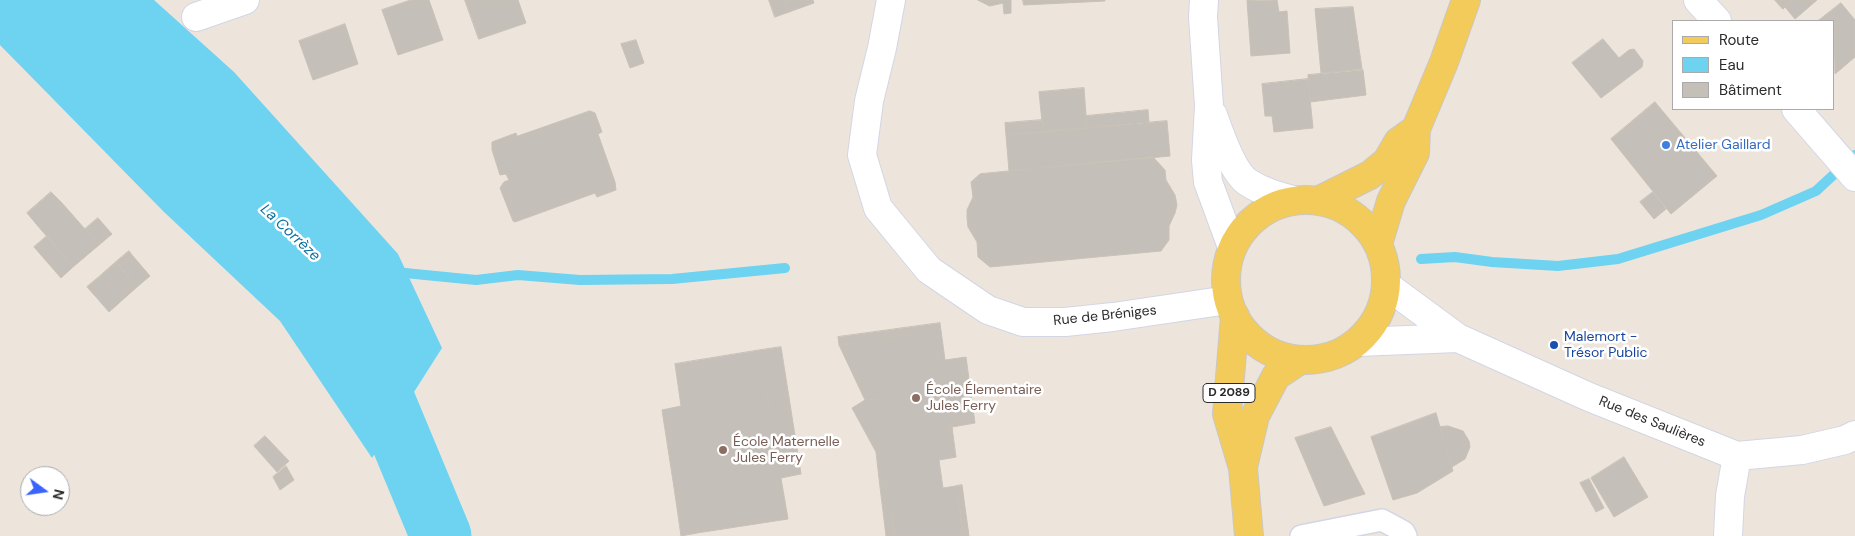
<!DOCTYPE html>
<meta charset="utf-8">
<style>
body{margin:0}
#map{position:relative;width:1855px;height:536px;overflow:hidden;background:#ede5dc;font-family:"DM Sans",sans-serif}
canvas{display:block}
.legend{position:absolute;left:1672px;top:20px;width:162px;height:90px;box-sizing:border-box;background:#fff;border:1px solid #aaa;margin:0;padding:6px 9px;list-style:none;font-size:15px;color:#2b2b2b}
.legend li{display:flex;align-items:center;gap:10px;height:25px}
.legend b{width:25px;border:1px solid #aaa}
.north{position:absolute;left:20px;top:466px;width:50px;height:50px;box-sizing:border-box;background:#fff;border:1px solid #aaa;border-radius:50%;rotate:104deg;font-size:14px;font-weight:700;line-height:20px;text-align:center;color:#2b2b2b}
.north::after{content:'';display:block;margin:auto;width:18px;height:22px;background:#3964fd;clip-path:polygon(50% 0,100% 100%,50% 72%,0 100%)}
</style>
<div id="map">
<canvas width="1855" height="536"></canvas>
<ul class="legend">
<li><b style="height:6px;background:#f3cb5b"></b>Route</li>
<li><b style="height:14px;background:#6ed2f1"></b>Eau</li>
<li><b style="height:14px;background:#c5bfb9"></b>Bâtiment</li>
</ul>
<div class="north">N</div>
</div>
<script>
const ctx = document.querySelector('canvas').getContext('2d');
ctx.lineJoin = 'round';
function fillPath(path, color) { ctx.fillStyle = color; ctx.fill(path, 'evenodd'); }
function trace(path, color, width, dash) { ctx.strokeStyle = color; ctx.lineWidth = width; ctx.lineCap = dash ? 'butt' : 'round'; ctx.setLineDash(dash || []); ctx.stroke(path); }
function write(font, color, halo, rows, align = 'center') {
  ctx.font = font + ' "DM Sans",sans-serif'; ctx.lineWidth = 5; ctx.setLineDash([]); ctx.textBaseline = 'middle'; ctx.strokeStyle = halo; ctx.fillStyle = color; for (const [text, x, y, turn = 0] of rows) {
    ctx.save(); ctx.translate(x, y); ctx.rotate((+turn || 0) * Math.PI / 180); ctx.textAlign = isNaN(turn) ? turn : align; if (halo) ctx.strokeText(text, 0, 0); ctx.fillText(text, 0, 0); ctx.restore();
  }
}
const water = new Path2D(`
 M0 0H154L234 72 398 254 442 348 372 458 280 321 164 212 0 45Z`);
const stream = new Path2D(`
 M1421 259 1455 257 1492 262 1558 266 1618 259 1761 215 1816 191 1855 155
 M395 272 476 280 518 275 580 280 672 279 785 268`);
const river = new Path2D(`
 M362 346 441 536`);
const building = new Path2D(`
 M411 0H429L443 40 398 55 382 10Z
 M465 0H518L526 23 479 39Z
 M769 0H785L789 12 775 17Z
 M785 0H813L814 3 789 12Z
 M978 0H1011V13L1004 14 1003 3 990 6Z
 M1023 0H1105V1L1024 5Z
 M1277 0 1279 12 1287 11 1290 53 1251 56 1247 1Z
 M1775 0H1793L1783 9Z
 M1793 0H1817L1795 19 1785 7Z
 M1841 3 1855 20V57L1835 74 1834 21H1818Z
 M1353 7 1362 69 1321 73 1315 9Z
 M345 24 358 64 313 80 299 41Z
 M1603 39 1619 58 1629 50 1634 49 1643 61 1642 67 1601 98 1572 63Z
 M636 40 644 63 630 68 621 44Z
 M1363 70 1366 95 1310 102 1308 75Z
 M1308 79 1313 128 1274 132 1272 116H1265L1262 84Z
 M1084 88 1087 128 1043 132 1039 92Z
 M1655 102 1717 176 1671 214 1611 139Z
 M1148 110 1149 122 1087 128 1086 116Z
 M590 111 595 113 602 132 598 134 615 182 616 190 597 197 595 193 515 222 513 221 500 188 504 182 509 180 506 174 500 175 492 150V142L516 133 517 136Z
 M1042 120 1043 132 1006 135 1005 123Z
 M1167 121 1170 156 1009 171 1006 135Z
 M1153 157 1165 170 1166 180 1175 195 1177 205 1175 213 1169 226V240L1161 251 990 267 978 257 977 242 968 227 967 218V210L973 197 971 182 980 174Z
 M51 192 62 203 37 225 27 213Z
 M1653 192 1666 209 1654 219 1640 202Z
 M62 203 99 245 73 267 37 225Z
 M98 218 112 234 99 245 85 229Z
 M47 236 73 267 61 278 34 247Z
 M129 251 132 255 119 266 116 262Z
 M132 255 150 276 137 287 119 266Z
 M116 262 137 287 109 312 96 297 108 287 99 277Z
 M99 277 108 287 96 297 87 287Z
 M940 323 945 360 966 357 975 423 952 427 956 457 951 458 948 430H952L950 421 970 419 962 363 942 366 941 358H937L933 331 839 345 838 337Z
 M933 331 937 358H941L942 366 962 363 970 419 950 421 952 430H948L951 458 939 460 943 488 956 486 964 536H895L891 510 883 511 880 487 888 486 876 399 865 400 839 345Z
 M781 347 791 410 770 413 761 350Z
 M761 350 770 413 791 410 801 474 781 478 788 519 697 533 690 492 675 494 662 410 681 406 675 364Z
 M876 399 888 486 880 487 876 452 852 408 865 400Z
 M1436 413 1453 471 1417 493 1393 500 1371 437Z
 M1448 426 1463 431 1469 441 1470 447 1465 459 1452 467 1440 427Z
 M1331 427 1365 494 1324 506 1295 438Z
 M265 436 289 461 277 472 254 446Z
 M1624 457 1648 497 1614 517 1591 478Z
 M286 466 294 480 280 490 273 477Z
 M1589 479 1604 508 1596 512 1580 483Z
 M962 485 969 536H964L956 486Z
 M690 492 697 533 681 536 675 494Z
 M891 510 895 536H886L883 511Z`);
const service = new Path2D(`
 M1301 536 1382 520 1404 532 1406 536`);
const minor = new Path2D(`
 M891 0 882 48 869 101 862 155 878 208 929 270 988 310 1023 322H1065L1113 317 1228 300
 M1204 0 1203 17 1209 106 1206 160 1208 182 1232 247
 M1698 0 1717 21
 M196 17 245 0
 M1796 109 1855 177
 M1213 115C1219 132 1233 174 1249 183 1263 192 1278 196 1293 200
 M1728 536 1730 496 1737 456`);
const secondary = new Path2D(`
 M1386 285 1458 338 1589 397 1737 456 1802 450 1845 440 1855 435
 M1357 342 1458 338`);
const primary = new Path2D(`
 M1320 200 1370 175 1387 161 1398 142 1416 129
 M1226 280a80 80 0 1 1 160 0a80 80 0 1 1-160 0Z
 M1378 244 1391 201 1415 153 1416 129 1444 62 1466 0
 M1235 316 1227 414 1243 468 1249 536
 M1243 467 1255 416 1276 376 1300 360`);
const markers = [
 [1666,145,5,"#3f7fe0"],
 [1554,345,5,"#1a4fb4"],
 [916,398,5,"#8d6e63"],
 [723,450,5,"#8d6e63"]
];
const shields = [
 [1229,393,52]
];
const shieldNames = [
 ["D 2089",1229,393]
];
const shopNames = [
 ["Atelier Gaillard",1676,145]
];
const streetNames = [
 ["Rue de Bréniges",1105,316,-6],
 ["Rue des Saulières",1652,422,22]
];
const transitNames = [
 ["Malemort -",1564,337],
 ["Trésor Public",1564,353]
];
const educationNames = [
 ["École Élementaire",926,390],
 ["Jules Ferry",926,406],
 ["École Maternelle",733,442],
 ["Jules Ferry",733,458]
];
const waterNames = [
 ["La Corrèze",290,233,43]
];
fillPath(water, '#6ed2f1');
trace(stream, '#6ed2f1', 10);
trace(river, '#6ed2f1', 61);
fillPath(building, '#c5bfb9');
trace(building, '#c8c1b6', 1);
trace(service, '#d2d6e4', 24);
trace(minor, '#d2d6e4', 30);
trace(secondary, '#d2d6e4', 30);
trace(primary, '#c8c8c8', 30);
trace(service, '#fff', 21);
trace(minor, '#fff', 28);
trace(secondary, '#fff', 28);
trace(primary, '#f3cb5b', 28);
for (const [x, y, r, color] of markers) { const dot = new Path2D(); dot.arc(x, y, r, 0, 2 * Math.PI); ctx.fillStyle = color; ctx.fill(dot); trace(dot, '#fff', 2); }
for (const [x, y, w] of shields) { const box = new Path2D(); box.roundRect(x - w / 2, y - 9.5, w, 19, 4); ctx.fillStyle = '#fff'; ctx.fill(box); trace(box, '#2b2b2b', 1); }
write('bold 12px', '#2b2b2b', null, shieldNames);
write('14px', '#366cbe', '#fff', shopNames, 'left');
write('14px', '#2b2b2b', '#fff', streetNames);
write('14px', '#164399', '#fff', transitNames, 'left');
write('14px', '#785e54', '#fff', educationNames, 'left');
write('italic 15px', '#0b709e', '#fff', waterNames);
</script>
